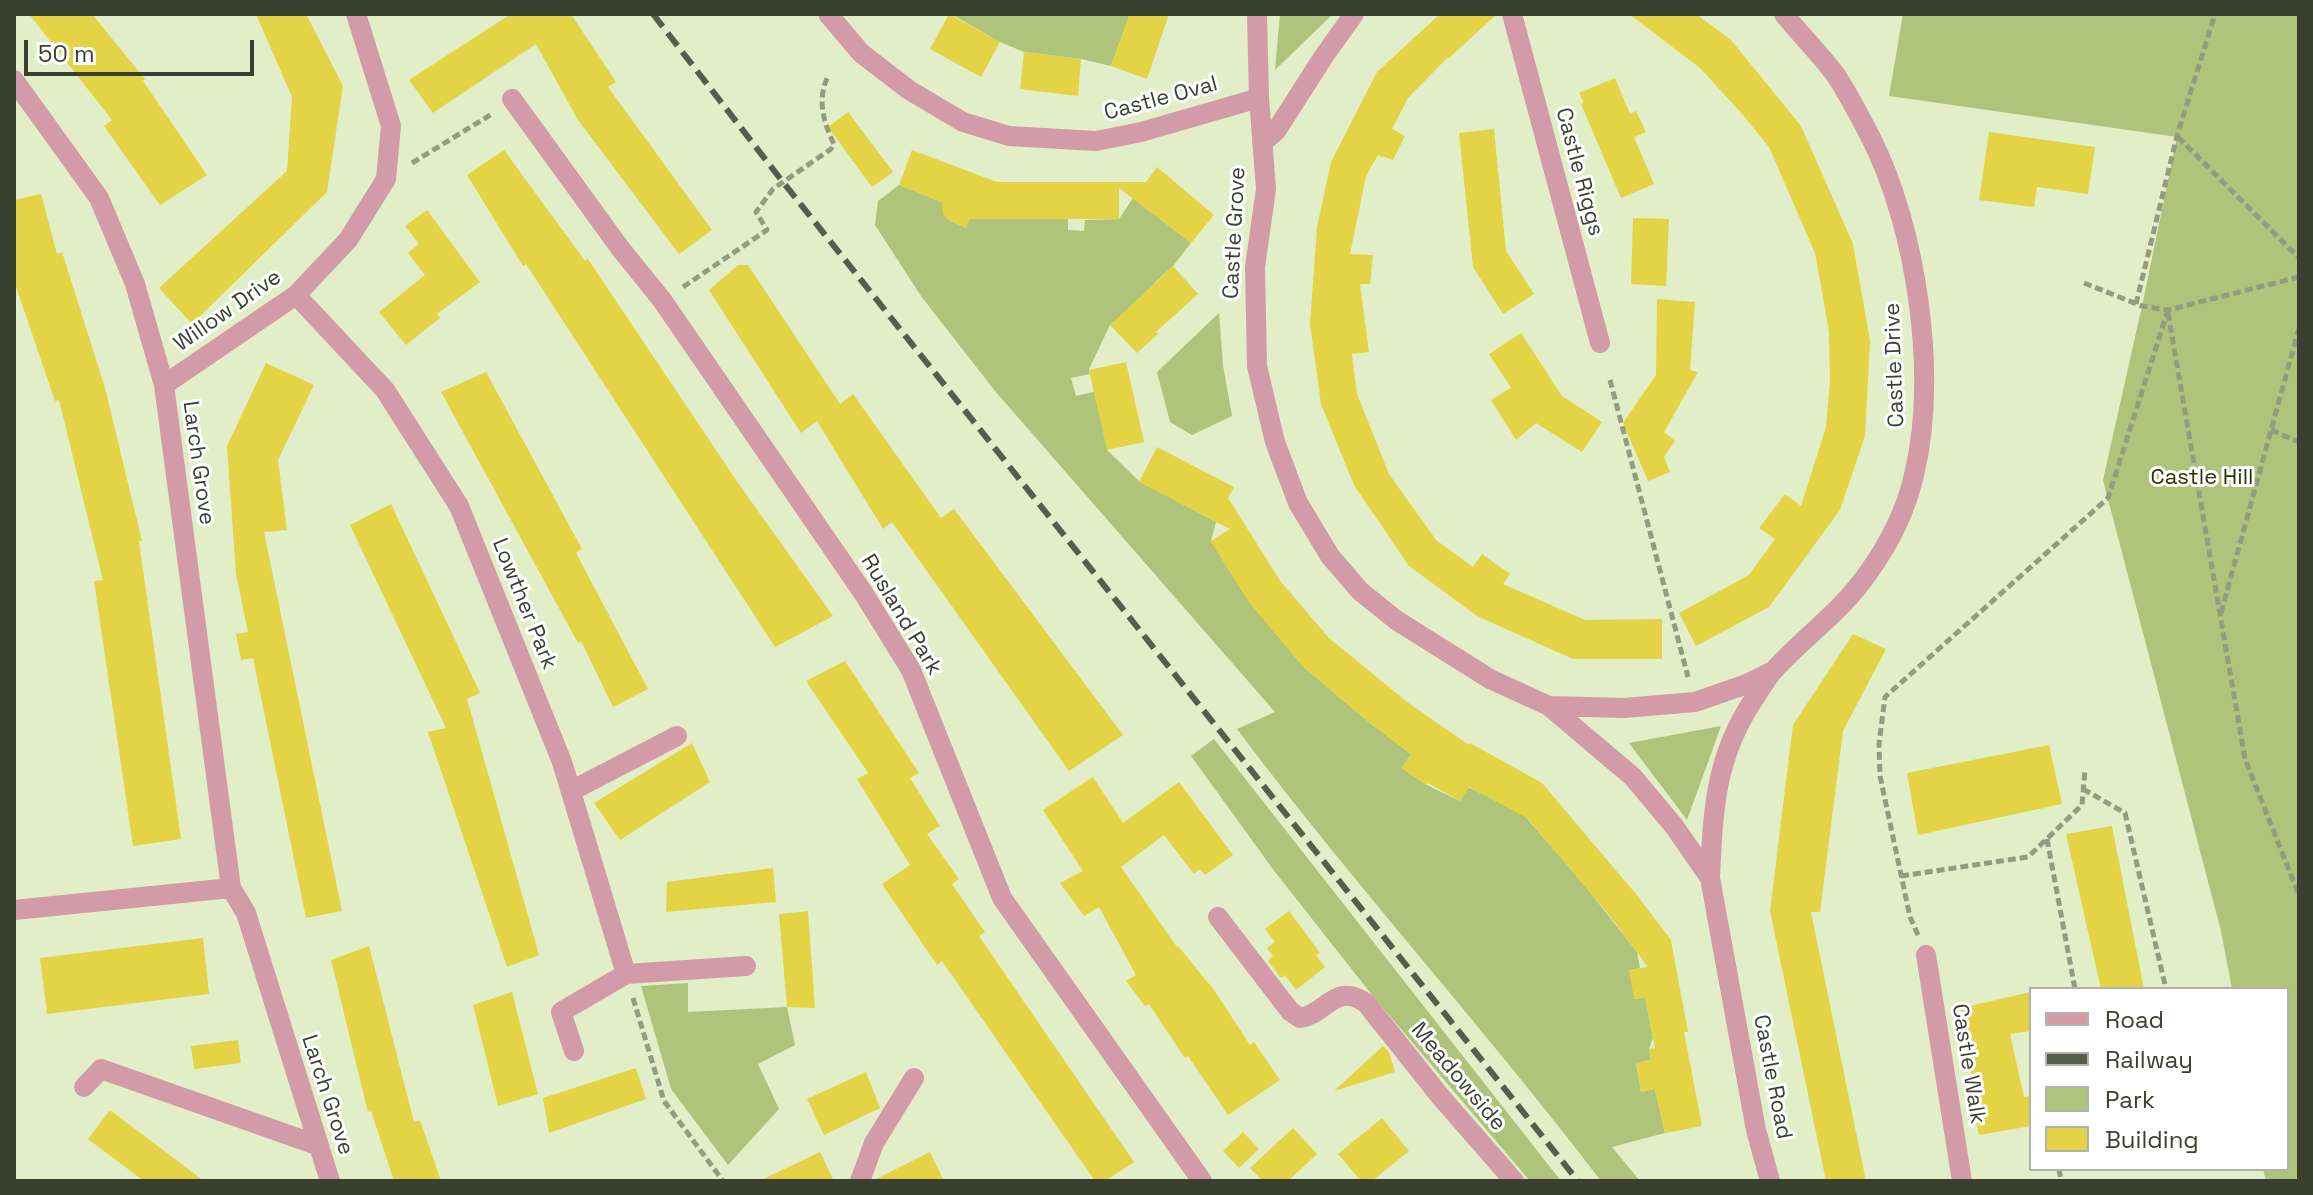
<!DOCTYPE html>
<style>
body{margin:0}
#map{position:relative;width:2313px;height:1195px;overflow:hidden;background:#e1eec8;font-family:"Space Grotesk",sans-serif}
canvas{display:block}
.frame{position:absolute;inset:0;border:16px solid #3a3f30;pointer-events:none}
.legend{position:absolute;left:2029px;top:987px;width:260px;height:184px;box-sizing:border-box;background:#fff;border:2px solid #b0b2ac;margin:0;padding:10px 14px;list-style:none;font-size:24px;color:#3a3f30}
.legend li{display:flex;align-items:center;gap:16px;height:40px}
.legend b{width:40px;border:2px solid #b0b2ac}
.scale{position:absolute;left:24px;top:40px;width:230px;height:36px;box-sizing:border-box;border:4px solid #3a3f30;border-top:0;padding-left:10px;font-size:24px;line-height:28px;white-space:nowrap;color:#3a3f30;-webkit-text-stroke:6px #fff;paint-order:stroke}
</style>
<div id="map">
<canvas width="2313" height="1195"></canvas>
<div class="frame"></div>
<ul class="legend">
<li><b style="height:10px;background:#d39aa8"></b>Road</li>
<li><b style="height:10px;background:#565d4a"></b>Railway</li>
<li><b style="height:22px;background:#aec47b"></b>Park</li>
<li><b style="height:22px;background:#e4d345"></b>Building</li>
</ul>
<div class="scale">50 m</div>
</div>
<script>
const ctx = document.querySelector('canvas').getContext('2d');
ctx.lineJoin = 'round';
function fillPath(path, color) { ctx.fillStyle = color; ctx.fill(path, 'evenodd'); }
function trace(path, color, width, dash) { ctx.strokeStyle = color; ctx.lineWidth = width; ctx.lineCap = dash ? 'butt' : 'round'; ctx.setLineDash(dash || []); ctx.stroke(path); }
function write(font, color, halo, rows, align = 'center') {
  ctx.font = font + ' "Space Grotesk",sans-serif'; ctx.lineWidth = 6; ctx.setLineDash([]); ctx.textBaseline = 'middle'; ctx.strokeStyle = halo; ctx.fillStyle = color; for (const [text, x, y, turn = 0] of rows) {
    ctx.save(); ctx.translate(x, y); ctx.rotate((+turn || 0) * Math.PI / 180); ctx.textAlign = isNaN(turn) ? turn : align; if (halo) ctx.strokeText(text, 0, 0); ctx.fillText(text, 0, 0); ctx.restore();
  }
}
const green = new Path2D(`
 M951 14H1130L1111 66 1081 59 1024 52 1000 42Z
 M1280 14H1333L1275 70Z
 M1903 14H2299V1181H2266L2263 1169H2287V989H2232L2221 931 2103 480 2142 306 2177 137 1889 96Z
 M899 185 944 203C940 217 948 220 960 225L972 214 1068 218V230L1084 231 1085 220 1119 219 1133 198 1191 243 1173 266 1154 283 1157 287 1110 325 1089 369 1090 374 1071 378 1076 396 1097 391 1107 450 1139 481 1216 522 1211 541 1249 602 1305 668 1370 723 1411 754 1402 768 1427 785 1460 801 1468 787 1523 814 1581 881 1637 952 1640 968 1630 970 1635 999 1645 997 1653 1038 1649 1049 1651 1060 1636 1063 1641 1092 1655 1089 1665 1133 1612 1147 1640 1181H1601C1484 1027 1353 884 1237 729L1275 712 995 391 921 296 875 225 878 201Z
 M1219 313 1223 365 1232 416 1192 435 1170 422 1157 372Z
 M1721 726 1687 820 1629 743Z
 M1214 739 1561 1181H1530L1372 995 1275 872 1191 756Z
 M688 983V1012L787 1007 795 1045 758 1064 779 1109 728 1165 671 1089 641 986Z`);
const building = new Path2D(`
 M29 14H92L145 79 143 81 207 175 160 205 104 126 112 120Z
 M256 14H306L343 86 327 192 192 324 159 288 287 171 292 97Z
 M511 14H571L616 82 608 87 712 230 679 254 578 120 536 44 433 113 409 80Z
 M949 14 1000 42 981 77 930 49Z
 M1130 14H1169L1147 79 1111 66Z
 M1440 14H1497L1448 59V57L1408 98 1392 129 1405 136 1393 160 1378 155 1366 176 1350 254 1373 255 1370 284H1360L1369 352 1352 354 1357 394 1389 474 1436 540 1473 567 1482 554 1510 574 1503 584 1585 620 1662 619V659H1573L1477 616 1409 566 1354 485 1321 404 1310 324 1317 227 1331 162 1377 72Z
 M1629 14H1696L1731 40 1801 126 1853 244 1870 341 1865 436 1840 510 1769 607 1696 646 1679 613 1749 575 1775 539 1759 528 1785 494 1801 506 1826 427 1830 380 1829 331 1815 253 1769 147 1743 115 1700 68Z
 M1024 52 1081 59 1078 96 1020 89Z
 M1615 78 1630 114 1636 111 1646 132 1634 137 1654 184 1621 198 1581 104 1584 103 1579 93Z
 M848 112 893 172 872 187 828 127Z
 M1494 129 1506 251 1534 294 1503 314 1473 267 1459 133Z
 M1989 132 2095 147 2088 194 2037 187 2034 207 1979 200Z
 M504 150 585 261 588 259 738 483 833 616 775 647 526 264 523 266 467 175Z
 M912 150 997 182H1146L1157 167 1214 215 1191 243 1119 188V219H970L966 228 947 219 943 213 942 202 899 185Z
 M41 194 57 254 62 252 105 388 142 541H139L181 839 133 846 94 581 103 580 59 400 55 401 14 281V200Z
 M427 210 480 282 437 314 440 318 406 345 379 312 425 275 408 253 419 244 405 226Z
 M1633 218 1669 219 1666 286 1631 284Z
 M738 265H748L840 404 853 394 941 518 954 509 1123 735 1069 771 892 522 883 529 817 421 801 433 709 290Z
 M1173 266 1198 294 1156 332 1158 334 1137 353 1110 325Z
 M1657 299 1695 302 1690 370 1698 372 1664 432 1675 441 1664 457 1670 472 1648 481 1623 423 1656 375Z
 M1521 333 1562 396 1602 422 1582 452 1536 423 1516 440 1491 400 1511 388 1489 354Z
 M1126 362 1144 442 1107 450 1089 370Z
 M266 363 314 385 278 460 287 530 264 532 342 911 306 918 253 658 241 660 236 634 248 632 236 574 227 446Z
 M486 372 582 549 576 553 648 689 613 707 581 641 578 643 441 392Z
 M1157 447 1234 487 1228 498 1281 582 1329 638 1407 702 1469 745 1470 743 1542 783 1636 894 1671 940 1688 1032H1684L1702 1126 1665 1133 1655 1089 1641 1092 1636 1063 1651 1060 1649 1049 1655 1048 1645 997 1634 999 1629 970 1648 967 1609 915 1527 818 1469 787 1460 801 1428 783 1427 785 1402 768 1411 754 1370 723 1303 667 1248 601 1211 541 1230 529 1139 482Z
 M391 504 480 693 467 699 539 955 507 967 428 732 446 728 350 525Z
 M1853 634 1886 649 1843 731 1820 912H1811L1866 1181H1826L1770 911 1793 725Z
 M845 661 919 773 910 778 940 826 927 834 959 879 952 884 985 932 979 936 1134 1162 1105 1181H1095L942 961 937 965 882 884 910 865 857 779 868 773 806 681Z
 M692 743 710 782 620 840 594 803Z
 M2049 745 2062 804 1918 835 1907 773Z
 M1093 777 1123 823 1179 782 1233 855 1205 875 1200 869 1194 874 1164 835 1121 867 1177 947 1178 946 1214 990 1250 1045 1254 1042 1280 1080 1228 1115 1188 1056 1185 1058 1149 1004 1145 1006 1126 981 1136 975 1099 907 1084 916 1060 883 1083 871 1043 810Z
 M2112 826 2144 989H2101L2066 834Z
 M773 868 776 902 666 912 667 882Z
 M808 911 815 1008 787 1007 779 914Z
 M1289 911 1320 953 1316 955 1325 967 1296 990 1285 975 1281 978 1268 961 1273 956 1267 948 1275 942 1265 929Z
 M203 938 209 994 47 1014 40 958Z
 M369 946 414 1122 420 1120 441 1181H394L371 1111 368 1112 331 960Z
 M512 992 538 1094 498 1106 473 1005Z
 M2031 992V1031L2010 1034 2024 1097 2031 1096V1126L1979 1135 1973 1106 1976 1105 1961 1008Z
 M238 1040 241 1063 194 1069 191 1046Z
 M1383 1046 1389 1052 1395 1072 1334 1091Z
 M636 1068 646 1099 549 1133 543 1098Z
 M866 1072 880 1108 824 1135 807 1099Z
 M110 1110 204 1181H144L88 1139Z
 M1382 1118 1409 1151 1372 1181H1361L1338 1154Z
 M1293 1128 1317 1154 1288 1181H1263L1250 1168Z
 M1243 1132 1259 1149 1239 1168 1223 1151Z
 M820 1152 834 1181H759Z
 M930 1152 944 1181H874V1180Z`);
const path = new Path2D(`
 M2178 137 2299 258
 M412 163 492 114
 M2084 283 2142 306 2168 310 2299 277
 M683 287 767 230 756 212 773 189 831 149 834 144C823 122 817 99 828 76
 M2136 304 2177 136 2215 14
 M2168 313 2245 759 2299 895
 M1610 380 1688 677
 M2271 430 2299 442
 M2221 613 2299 328
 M2083 789 2125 813 2166 989
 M2047 839 2075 989
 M1901 876 2028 857 2082 805 2085 770
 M1918 935 1910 917 1880 776 1879 744 1885 697 2108 498 2168 310
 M633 998 664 1101 723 1181
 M2059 1169 2061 1181`);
const minor = new Path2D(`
 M828 14 861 53 909 90 963 122 1009 136 1096 141 1141 132 1259 98
 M1257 14 1259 98 1266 189 1255 267 1257 366 1275 442 1298 503 1330 556 1360 591 1396 620 1490 679 1549 706 1633 777 1674 826 1710 878 1756 1130 1770 1181
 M1512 14 1600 343
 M14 80 99 198 135 284 164 385 231 888 14 910
 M512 99 620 248 662 300 864 594 911 670 1002 898 1202 1181
 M1262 143 1276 131 1324 56 1354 14
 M296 295 385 390 459 506 562 762 626 974
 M164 385 296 295 348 240 386 179 391 126 356 14
 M1549 706 1624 708 1695 702 1747 684 1771 672
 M571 791 677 736
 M1710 878C1713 810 1715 757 1754 699 1761 689 1767 677 1775 669 1805 636 1842 611 1868 573 1889 544 1906 510 1914 475 1938 375 1917 229 1871 138 1860 117 1848 93 1835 74 1819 53 1800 34 1784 14
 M231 888 246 913 330 1181
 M1218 917 1290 1011 1300 1018C1326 1015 1335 981 1366 1003L1440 1096 1514 1181
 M1926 955 1962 1181
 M574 1051 561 1012 626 974 746 966
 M84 1087 101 1069 317 1145
 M860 1181 874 1143 914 1078`);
const rail = new Path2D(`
 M653 14 779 177 1578 1181`);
const streetNames = [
 ["Castle Oval",1161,99,-15],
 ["Castle Riggs",1579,172,75],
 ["Castle Grove",1235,233,-87],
 ["Willow Drive",228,311,-35],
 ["Castle Drive",1895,365,-92],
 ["Larch Grove",198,463,82],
 ["Lowther Park",524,604,68],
 ["Rusland Park",901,615,59],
 ["Castle Walk",1968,1064,81],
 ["Meadowside",1458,1077,50],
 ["Castle Road",1772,1077,79],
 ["Larch Grove",327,1095,72]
];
const parkNames = [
 ["Castle Hill",2202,478]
];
fillPath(green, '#aec47b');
fillPath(building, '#e4d345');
trace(path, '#939c81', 5, [8, 4]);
trace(minor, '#d39aa8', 20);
trace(rail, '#565d4a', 6, [16, 8]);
write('22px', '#3a3f30', '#fff', streetNames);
write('22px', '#293500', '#fff', parkNames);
</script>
